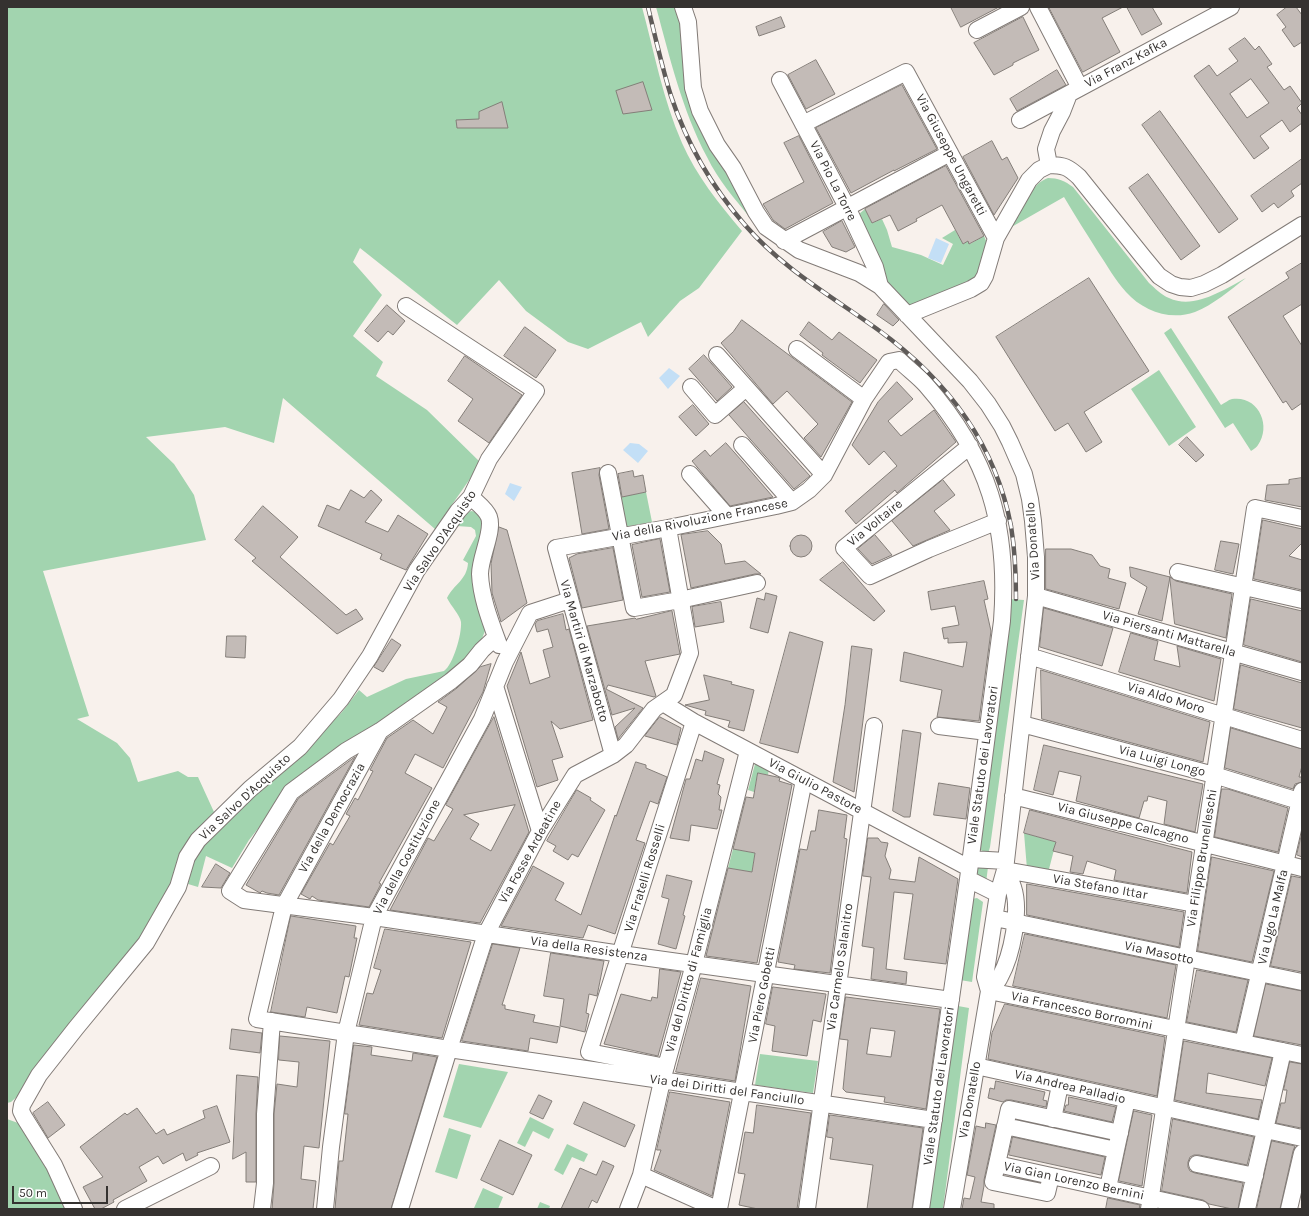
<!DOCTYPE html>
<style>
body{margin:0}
#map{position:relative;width:1309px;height:1216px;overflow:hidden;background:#f8f1ec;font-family:Karla,sans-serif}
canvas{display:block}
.frame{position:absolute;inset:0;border:8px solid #353230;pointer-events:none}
.scale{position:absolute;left:12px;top:1186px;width:96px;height:18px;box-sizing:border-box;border:2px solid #353230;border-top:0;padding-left:5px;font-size:12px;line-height:14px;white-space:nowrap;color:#353230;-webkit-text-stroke:3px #fff;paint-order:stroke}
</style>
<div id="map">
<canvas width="1309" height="1216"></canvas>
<div class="frame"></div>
<div class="scale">50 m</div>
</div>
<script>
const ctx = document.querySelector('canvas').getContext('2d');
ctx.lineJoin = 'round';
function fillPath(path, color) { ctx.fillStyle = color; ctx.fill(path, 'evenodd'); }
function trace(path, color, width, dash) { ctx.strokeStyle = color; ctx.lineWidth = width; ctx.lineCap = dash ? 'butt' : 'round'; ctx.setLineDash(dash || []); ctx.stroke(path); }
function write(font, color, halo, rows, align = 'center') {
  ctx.font = font + ' Karla,sans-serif'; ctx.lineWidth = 3.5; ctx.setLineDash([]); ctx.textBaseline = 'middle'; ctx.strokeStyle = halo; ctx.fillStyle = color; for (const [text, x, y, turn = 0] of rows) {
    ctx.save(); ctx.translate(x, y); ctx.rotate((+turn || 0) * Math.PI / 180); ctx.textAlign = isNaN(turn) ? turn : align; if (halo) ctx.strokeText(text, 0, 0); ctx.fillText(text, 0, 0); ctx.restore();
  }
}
const green = new Path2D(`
 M7 7H642C654 51 663 100 682 143 696 175 719 204 742 231L699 288 680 301 648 337 641 322 588 349 568 342 526 311 499 280 457 325 360 248 353 262 382 295 353 336 383 362 376 376 427 410 481 463 435 529 283 398 274 443 225 427 146 437 174 464 194 495 206 540 43 571 89 716 77 719 117 743 130 758 138 782 178 771 188 777H198L214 812 196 832 176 877 148 928 20 1094 11 1102 7 1103Z
 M656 7H679L689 89 740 193 751 219C735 199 718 180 707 157 682 110 670 58 656 7Z
 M1048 178C1058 178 1065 181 1073 187L1149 283C1155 288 1161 295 1169 298 1194 310 1223 290 1246 278 1230 290 1213 305 1195 312 1170 321 1143 311 1126 292 1115 280 1107 265 1098 252 1087 234 1075 216 1064 197L1008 229C1014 221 1020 214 1024 205 1031 194 1034 183 1048 178Z
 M865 209 872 223 882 219 887 230 892 247 921 255 943 265 953 244 942 238 955 230 963 244 968 241 970 244 984 236 987 243 979 276 918 305 906 304 892 294 859 214Z
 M1171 328 1221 405C1225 403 1228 400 1232 399 1258 395 1272 425 1258 445 1257 447 1254 449 1251 451L1233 423 1225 428 1164 333Z
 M1159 370 1196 427 1169 446 1131 389Z
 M646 492 652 522 625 527 620 497Z
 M471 511 477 512 483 517 485 531 474 577 485 631 477 651 466 663 279 802 249 840 232 868 206 856 198 887 188 884 194 857 199 848 254 795 306 749 342 712 359 690 367 697 406 679 444 671C453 665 462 634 461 622 460 615 451 606 447 598 454 584 467 580 468 563L463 560 476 536 475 530 471 527 457 526 464 515Z
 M1009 599 1024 600 990 847 988 854 979 849Z
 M755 764 769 769 768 775 758 773 754 792 748 790Z
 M1024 833 1056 842 1048 873 1027 869Z
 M733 849 755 853 752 872 728 868Z
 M978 866 988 867 986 883 974 878 975 870Z
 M977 898 983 902 972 982 960 980 972 899Z
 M958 1006 969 1008 943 1209H928Z
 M760 1054 818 1061 813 1093 755 1085Z
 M459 1064 508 1072 481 1128 443 1117Z
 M530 1117 554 1129 549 1139 533 1131 525 1147 517 1143Z
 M7 1119 18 1123 50 1172 66 1209H7Z
 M449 1128 471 1135 457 1179 435 1172Z
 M567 1144 588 1154 584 1162 572 1157 563 1175 554 1170Z
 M483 1188 503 1197 498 1209 474 1208Z
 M540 1202 550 1206 549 1209H537Z`);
const water = new Path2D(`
 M936 238 949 244 941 263 928 258Z
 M669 368 680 376 668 389 659 378Z
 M630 443 639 444 648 451 638 463 623 450Z
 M510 483 522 487 514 501 505 494Z`);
const building = new Path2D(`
 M951 7H999L961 27Z
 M1049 7H1123L1102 18 1120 52 1083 72Z
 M1127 7H1152L1162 24 1142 35Z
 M1287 7H1296L1302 15V42L1294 47 1282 30 1286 27 1277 15Z
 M781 17 785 27 759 36 756 27Z
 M1023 17 1039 50 1013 63V65L994 75 974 43Z
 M1245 38 1255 50 1259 46 1272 64 1267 67 1284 90 1290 86 1302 103 1297 108 1302 115V123L1290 132 1282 120 1260 136 1269 148 1254 159 1194 76 1209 65 1217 76 1238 61 1229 49ZM1251 79 1269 103 1247 118 1230 94Z
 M816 60 835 94 806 109 788 75Z
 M1057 70 1066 85 1017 111 1010 99Z
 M643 82 652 110 623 114 616 91Z
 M902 85 937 149 894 171V170L851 193 816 128Z
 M502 102 508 128H457L456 120 479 119V112Z
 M1160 111 1238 219 1219 233 1142 125Z
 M799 136 833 203 785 229 773 220 763 204 804 182 784 143Z
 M992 141 1002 160 1007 157 1018 178 994 215 963 157Z
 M1302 159V183L1291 191 1294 196 1278 208 1274 203 1262 212 1251 196Z
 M946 166 984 236 969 244 968 241 963 244 942 205 916 219 917 221 898 231 890 215 872 223 865 209Z
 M1148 174 1200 246 1181 260 1129 188Z
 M842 221 855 247 846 252 832 247 823 232Z
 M1302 263V304L1283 316 1302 346V403L1292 410 1286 401 1283 403 1228 317 1289 278 1286 273Z
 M1089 278 1149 371 1084 412 1102 442 1086 452 1068 423 1055 431 996 337Z
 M884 304 899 320 893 326 877 315Z
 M387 305 405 321 393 335 388 331 378 342 365 331Z
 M742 320 852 402 821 457 804 438 818 424 787 391 773 404 721 343 733 332Z
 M809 322 832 340 839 332 877 360 860 383 822 355 823 353 800 335Z
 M525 327 556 350 536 378 504 356Z
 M704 355 732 387 717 401 689 369Z
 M465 356 522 395 489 443 458 421 473 399 448 381Z
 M897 382 913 399 888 421 901 436 934 410 956 442 905 486 897 493 895 490 856 524 845 511 897 466 884 451 869 465 852 445 878 402Z
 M744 402 810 476 794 489 729 415Z
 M693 405 709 424 696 436 679 417Z
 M1187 437 1204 455 1196 462 1179 445Z
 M726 443 742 461 773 497 730 506 692 461 705 450 710 456Z
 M600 468 599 475 609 529 582 534 572 473Z
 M633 471 634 477 643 475 646 492 622 497 618 474Z
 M1302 478V507L1265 500 1267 485 1289 484V480Z
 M943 480 955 495 934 511 950 530 913 546 892 521Z
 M351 490 364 498 371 490 382 500 365 522 388 532 398 515 428 534 406 570 380 559 382 554 318 526 327 505 339 510Z
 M263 506 298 537 280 557 346 615 356 609 363 619 337 634 252 561 256 558 235 540Z
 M1263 520 1302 529V543L1289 556 1302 560V590L1254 579Z
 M499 527 507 530 527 603 501 622 492 593 491 564Z
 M708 531 721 544 725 564 745 561 761 574H755L691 588 681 535Z
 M875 535 892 555 872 564 858 549Z
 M790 546a11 11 0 1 1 22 0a11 11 0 1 1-22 0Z
 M660 539 670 592 642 597 632 545Z
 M1221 541 1239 544 1233 574 1215 570Z
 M613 548 623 600 582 608 569 558 577 554Z
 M1046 549H1071L1092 555 1100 566 1110 569 1108 578 1126 583 1119 609 1046 589Z
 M843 562 885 611 874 621 820 580Z
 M1130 567 1170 577 1162 621 1138 614 1147 587 1131 577Z
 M1170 577 1176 581 1232 594 1226 638 1175 624Z
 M984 581 988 599 984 600 991 631 979 721 937 717 942 690 900 681 904 652 963 667 967 642 948 643V638L944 639 942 628 959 625 955 606 931 610 928 592Z
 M766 593 777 596 768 633 750 628 757 598 764 600Z
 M1251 599 1302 611V662L1244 645Z
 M721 602 724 622 695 627 692 607Z
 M1044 608 1113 628 1102 666 1040 647Z
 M672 611 680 654 645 661 656 696 654 697 608 685 606 689 643 708 618 739 615 727 635 708 612 715 587 626 635 618 636 619Z
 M563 614 566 630 569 629 593 720 560 729 551 721 563 757 552 760 558 780 537 787 507 686 521 652 530 684 550 677 543 650 553 647 548 629 537 632 535 624 537 621Z
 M790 632 823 642 798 753 760 743Z
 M1131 633 1158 641 1154 660 1180 667 1177 646 1221 659 1214 701 1119 672Z
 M227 636H246L245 658 226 657Z
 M392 639 401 645 383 672 374 667Z
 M852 646 872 649 854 792 833 782 845 705Z
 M491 664 483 692 443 768 415 754 405 773 432 788 379 883 381 884 369 907 318 900 312 896 310 899 301 894 330 843 333 845 350 816 346 814 355 798 358 800 373 771 370 770 387 738 413 720 433 734 447 707 438 702 457 688 480 667Z
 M1241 665 1302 683V728L1234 709Z
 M1041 670 1210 722 1203 762 1042 719Z
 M704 675 732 682 731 684 754 690 744 731 728 727 730 721 705 715 706 711 685 705 709 700Z
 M494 717 529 832 480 923 390 910 428 838 434 841 453 809 446 805ZM515 805 491 851 470 839 479 824 464 815Z
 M660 717 681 728 677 745 645 736Z
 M1231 728 1302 749V766L1299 777H1302V782L1295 784 1293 789 1225 768Z
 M903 730 921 733 910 817H904L893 811Z
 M1044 745 1203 784 1195 832 1164 824 1167 801 1148 796 1147 801H1144L1139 818 1076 801 1081 776 1059 771 1053 795 1034 790Z
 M705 751 724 759 717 784 720 785 718 794 721 797 719 810H722L717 829 691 825 689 841 670 838 686 779H690L696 759 702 761Z
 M355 757 279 895 267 893 262 891 260 893 246 885 298 799Z
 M636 762 646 765V768L667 777 658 804 650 801 636 840 645 843 615 934 588 925 583 938 501 926 533 866 564 883 555 900 581 915 615 815 616 816Z
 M758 773 777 777 780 778 779 781 792 785 757 963 706 956 728 868 752 872 755 853 733 849 746 797 753 798Z
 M939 783 970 788 966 819 934 815Z
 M1222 789H1228L1288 808 1278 852 1215 837Z
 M577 790 591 798 590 800 605 810 578 857 572 854 568 860 553 851 556 846 547 841Z
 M819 810 847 815 844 838 847 839 830 973 794 969 795 965 778 962 800 849 807 850 811 831H815Z
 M1030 810 1192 852 1187 893 1114 880 1116 870 1087 861 1083 874 1070 872 1073 856 1053 851 1056 842 1024 833Z
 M1302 833V857L1297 855Z
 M868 838H878L881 842 888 843 885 856 891 870 889 879 915 882 919 857 958 879 946 964 904 959 913 894 894 892 886 969 907 972 906 984 871 979 874 948 862 946 871 877 863 876Z
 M1212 857 1274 871 1252 962 1198 951Z
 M216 864 230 873 221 888 202 887Z
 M667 875 692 881 683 915 685 916 676 949 658 944 669 899 662 897Z
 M1292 876 1302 878V972L1271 966Z
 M1027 884 1184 912 1179 947 1027 915Z
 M291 916 356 926 354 938H357L349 977 345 976 337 1013 307 1007 305 1017 271 1012Z
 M385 929 471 942 442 1038 359 1025 367 993 373 994 381 970 374 968Z
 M1025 934 1176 965 1167 1018 1013 986Z
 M493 944 520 948 502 1005H505V1009L535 1015 533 1022 560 1027 557 1043 530 1038 528 1051 462 1041Z
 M551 953 604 961 597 996 589 994 586 1013 589 1014 585 1032 560 1026 564 999 544 996Z
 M660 969 681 972 658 1056 604 1044 621 994 651 1001 652 997 657 998Z
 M1197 970 1248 980 1236 1032 1187 1022Z
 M701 978 751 986 735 1081 676 1072Z
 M1266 984 1302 991V1045L1254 1036Z
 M773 987 826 994 821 1022 813 1020 807 1056 772 1051 775 1026 766 1024Z
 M846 997 940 1009 926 1109 884 1102 885 1097 846 1092 843 1089 848 1040 840 1039ZM871 1028 895 1031 891 1057 867 1054Z
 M1005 1004 1165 1037 1157 1096 988 1059 992 1033Z
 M232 1029 262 1033 260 1053 230 1049Z
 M280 1036 330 1041 319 1148 304 1146 301 1179 316 1181 313 1209H272L274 1183V1114L277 1084 297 1087 299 1062 279 1060Z
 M1184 1041 1272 1058 1265 1086 1208 1073 1206 1093 1262 1100 1258 1119 1175 1100Z
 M354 1045 372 1047 371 1055 412 1061 413 1053 437 1057 391 1209H335L339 1161H343L348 1114H345Z
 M1290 1062 1302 1064 1301 1128 1276 1123 1281 1103H1285L1287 1090H1284Z
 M237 1075 258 1077 256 1114V1182H246V1152L233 1159Z
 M996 1081 1045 1092 1043 1100 1047 1101 1046 1107 1011 1100H1006L1003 1102 988 1098 990 1088 994 1089Z
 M670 1092 730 1102 712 1196 654 1170 661 1150H657Z
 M539 1095 552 1101 543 1119 530 1113Z
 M1069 1097 1116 1107 1112 1122 1064 1111 1066 1105H1068Z
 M48 1102 65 1125 48 1138 33 1113Z
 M584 1102 635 1125 625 1147 574 1124Z
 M757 1105 811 1113 797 1209H758L739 1205 745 1174 738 1173 745 1132 753 1133Z
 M217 1106 230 1142 197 1153 198 1155 186 1161 183 1153 163 1164 158 1156 139 1167 147 1181 113 1200 114 1202 101 1209H95L83 1187 103 1177 80 1147 125 1113 127 1115 137 1108 156 1134 164 1129 167 1135 205 1118 203 1111Z
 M1134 1111 1152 1115 1142 1186 1119 1181Z
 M830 1115 923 1128 912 1209H867L873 1165 830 1159 833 1138 827 1137Z
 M1173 1119 1254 1137 1247 1165 1199 1155H1194L1190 1157 1188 1162V1167L1190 1171 1195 1173 1243 1183 1238 1209H1232L1209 1204 1203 1200 1162 1191Z
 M986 1123 996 1125 984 1180V1186L981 1202 994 1204V1209H962L964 1198 970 1199 975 1177 967 1175 976 1126 985 1128Z
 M1013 1137 1105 1157 1101 1175 1009 1155Z
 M500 1140 532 1155 513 1195 481 1180Z
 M1272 1141 1295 1146 1293 1151 1280 1209H1257Z
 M603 1161 614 1166 597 1203 592 1200 588 1209H561L580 1168 596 1175Z
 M1108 1198 1140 1205 1139 1209H1106Z`);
const minor = new Path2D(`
 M683 7 688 22 693 88 700 111 717 145 733 168 756 212 766 227 799 250 859 273 880 286 970 381 988 404 1002 426 1010 442 1024 474 1030 499 1033 521 1036 557V596L1005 870 998 894 985 977 989 991 952 1209
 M1038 7 1080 88
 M977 30 1021 7
 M780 80 847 207 875 267 880 286
 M1020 120 1231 7
 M803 124 906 72 996 238
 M1049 165C1064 165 1068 167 1079 177L1144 258 1159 276 1171 284 1180 287 1191 288 1204 284 1222 275 1302 225
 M1049 165 1046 149 1052 131 1062 112 1069 94
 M784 241 950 153
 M907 315 971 289 981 283 985 276 996 238 1029 180 1039 170 1049 165
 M797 349 864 399
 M717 355 824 475
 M691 387 715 415 746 388
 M742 445 792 502
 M970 446 844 548 870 576 929 549 998 521
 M608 473 634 608 680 600 757 583
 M690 474 727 516
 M471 497C477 503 486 509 489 517 494 531 480 557 480 574 481 598 491 623 499 645
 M1178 572 1302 600
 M1036 596 1302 672
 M496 637 482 650 470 665 451 681 380 731 346 751 291 792 230 891 244 900 374 917 621 954 951 1000
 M1029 656 1302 740
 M495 686 540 831
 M663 703 694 722 969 868
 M1022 724 1214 775 1302 802
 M939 726 987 732
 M380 731 284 906 257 1019 449 1049 934 1120
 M613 755 556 548 668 528 776 506 792 502 809 490 824 475 864 399 889 362 899 360C908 369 918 376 926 385 989 457 1009 526 1002 621L968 879 921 1209
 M1013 796 1302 868
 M970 859 1006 861
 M1005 870 1195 904
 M968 879 998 894
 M995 918 1302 982
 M989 991 1302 1055
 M989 991C993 987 998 982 1000 977 1012 955 1021 911 1013 887 1011 881 1008 876 1005 870
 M1243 1043 1302 791
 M976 1066 1302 1138
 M666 1067 589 1052 694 722
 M1053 1119 1060 1085
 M1005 1126 1116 1150 1127 1099
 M1120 1133 1009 1109 997 1164 1201 1209
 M997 1164 993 1182 1047 1193 1051 1176
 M1197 1164 1255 1176
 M641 1175 717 1209
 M1108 1188 1116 1150
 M74 1209 54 1165 24 1117 21 1111 22 1105 39 1075 76 1028 146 943 178 887 187 857 198 840 250 789 300 747 341 699 370 656 417 570 458 511 471 497 489 459 536 391 406 306
 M125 1209 211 1166
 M262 1209 265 1183V1114L272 1021
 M325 1209 331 1147 346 1033 374 917 482 719 505 662 530 613 570 600
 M400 1209 449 1049 486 934 540 831 575 775 613 755 626 745 654 709 674 695 690 653 668 528
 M628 1209 641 1175 662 1081 694 964 748 751
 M719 1209 804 780
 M807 1209 874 726
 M1149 1209 1255 508 1302 518
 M1247 1209 1283 1051
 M1289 1209 1302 1153`);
const rail = new Path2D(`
 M648 7C655 36 662 67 671 96 687 144 712 187 745 225 782 268 831 296 877 329 945 378 995 442 1011 526 1015 550 1016 575 1016 599`);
const streetNames = [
 ["Via Franz Kafka",1126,63,-28],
 ["Via Giuseppe Ungaretti",951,155,62],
 ["Via Pio La Torre",833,181,63],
 ["Via della Rivoluzione Francese",700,520,-11],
 ["Via Voltaire",875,523,-39],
 ["Via Salvo D'Acquisto",440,541,-56],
 ["Via Donatello",1033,541,-94],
 ["Via Piersanti Mattarella",1169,634,16],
 ["Via Martiri di Marzabotto",584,651,74],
 ["Via Aldo Moro",1166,698,17],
 ["Via Luigi Longo",1162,761,15],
 ["Viale Statuto dei Lavoratori",983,765,-82],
 ["Via Giulio Pastore",815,786,28],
 ["Via Salvo D'Acquisto",245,797,-43],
 ["Via della Democrazia",332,818,-61],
 ["Via Giuseppe Calcagno",1123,823,14],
 ["Via Fosse Ardeatine",530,852,-61],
 ["Via della Costituzione",407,857,-62],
 ["Via Filippo Brunelleschi",1202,858,-81],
 ["Via Fratelli Rosselli",645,878,-73],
 ["Via Stefano Ittar",1100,887,10],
 ["Via Ugo La Malfa",1273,917,-77],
 ["Via della Resistenza",589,949,8],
 ["Via Masotto",1159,953,12],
 ["Via Carmelo Salanitro",840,967,-82],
 ["Via del Diritto di Famiglia",689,980,-75],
 ["Via Piero Gobetti",762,995,-79],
 ["Via Francesco Borromini",1082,1011,12],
 ["Viale Statuto dei Lavoratori",939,1086,-82],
 ["Via Andrea Palladio",1070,1087,13],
 ["Via dei Diritti del Fanciullo",727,1090,8],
 ["Via Donatello",970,1100,-80],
 ["Via Gian Lorenzo Bernini",1074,1181,12]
];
fillPath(green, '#a2d4af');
fillPath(water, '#c3dff6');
fillPath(building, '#c3bbb7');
trace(building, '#847e79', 1);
trace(minor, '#827b77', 18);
trace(minor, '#fff', 16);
trace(rail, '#5f5b59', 4.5);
trace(rail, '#fff', 3, [9]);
write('13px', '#353230', '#fff', streetNames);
</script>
